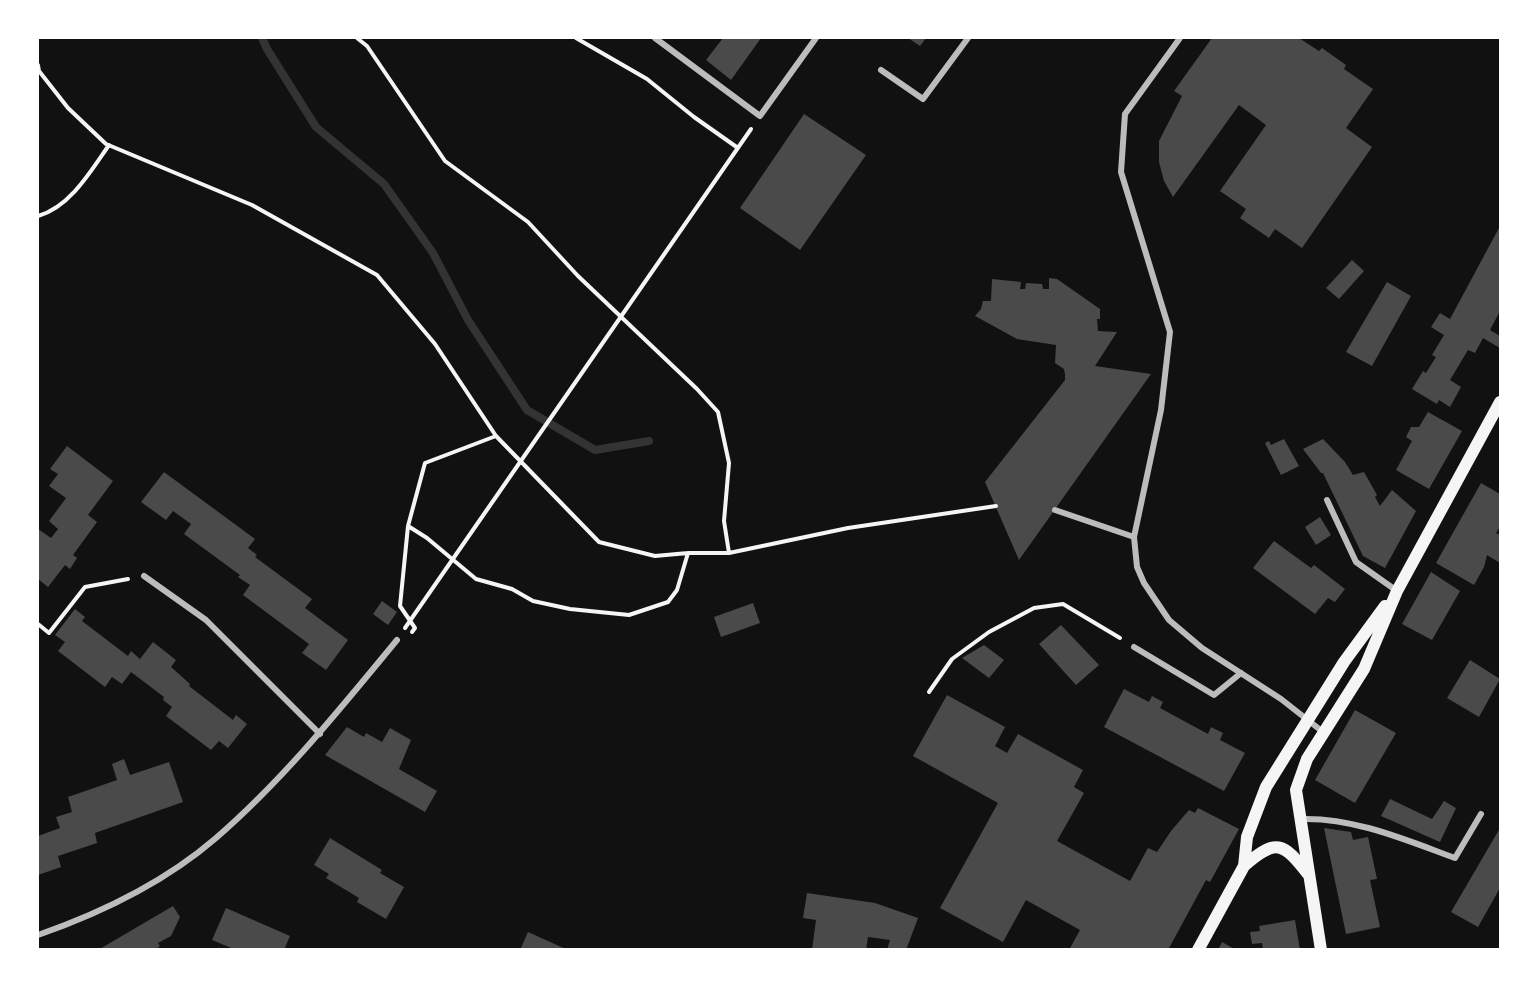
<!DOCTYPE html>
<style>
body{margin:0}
#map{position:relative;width:1538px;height:987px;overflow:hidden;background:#111;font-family:"Fira Sans",sans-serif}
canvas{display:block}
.frame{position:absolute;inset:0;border:39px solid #fff;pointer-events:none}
</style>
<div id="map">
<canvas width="1538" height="987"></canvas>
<div class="frame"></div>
</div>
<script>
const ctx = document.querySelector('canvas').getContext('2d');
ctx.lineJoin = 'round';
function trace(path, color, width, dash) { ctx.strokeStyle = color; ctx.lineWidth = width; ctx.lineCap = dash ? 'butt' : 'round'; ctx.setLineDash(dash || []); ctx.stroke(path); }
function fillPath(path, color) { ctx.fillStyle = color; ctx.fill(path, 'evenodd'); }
const stream = new Path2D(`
 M262 38 267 49 316 127 384 184 433 253 468 320 527 410 595 450 649 441`);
const building = new Path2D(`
 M723 38H761L731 80 706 60Z
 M908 38H926L920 46Z
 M1212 38H1299L1319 51 1322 48 1346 65 1344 69 1373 89 1346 128 1372 147 1302 248 1275 229 1269 238 1240 218 1246 209 1220 191 1266 125 1239 105 1173 197 1164 181 1159 162V141L1182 96 1174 91Z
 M804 114 866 155 800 250 740 208Z
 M1500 226V311L1490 330 1500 336V348L1483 338 1475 353 1468 350 1450 380 1461 387 1450 407 1439 400 1437 404 1412 389 1423 371 1426 373 1436 357 1432 355 1444 335 1431 327 1440 313 1450 319Z
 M1352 260 1364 271 1339 299 1326 288Z
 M1049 278 1057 279 1100 309V319H1097L1098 331 1117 332 1095 366 1151 374 1019 560 985 482 1065 380V374L1064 369 1055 363 1056 345 1017 339 975 316 981 309 983 301H991L992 279 1021 282 1020 289H1025L1026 283 1042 284 1043 289H1049Z
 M1387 282 1411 296 1372 366 1346 352Z
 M1428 412 1462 431 1429 489 1396 470 1412 441 1406 437 1411 427H1419Z
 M1284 439 1299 466 1281 475 1265 443 1269 441 1271 445Z
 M1323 439 1345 462 1353 475 1364 472 1377 495 1375 497 1380 506 1392 490 1416 511 1385 568 1363 556 1323 473H1321L1303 449Z
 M67 446 113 481 88 515 97 522 73 555 77 558 70 569 65 565 48 587 38 579V529L51 538 58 529 49 521 66 498 49 486 58 474 50 469Z
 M164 472 255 539 248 548 257 555 255 557 312 599 305 608 348 640 326 670 302 653 309 644 243 595 250 585 238 577 240 575 184 534 191 524 173 511 166 520 141 502Z
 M1481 483 1500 494V527L1496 533 1500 535V563L1487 555 1484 567 1474 585 1436 563Z
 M1320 517 1331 535 1316 545 1305 527Z
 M1274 541 1311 568 1314 565 1345 589 1335 602 1328 598 1315 614 1253 568Z
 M1431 572 1460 591 1432 640 1402 624Z
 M382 601 397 612 388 625 373 614Z
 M753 603 760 623 721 637 714 617Z
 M75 609 85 617 82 621 128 656 131 651 140 659 153 642 176 660 171 667 190 684 189 686 233 720 236 715 247 724 228 748 219 741 211 750 166 716 172 707 163 700 164 697 131 672 122 684 112 677 105 687 58 651 65 642 55 635Z
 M1061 625 1099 665 1076 685 1039 644Z
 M984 645 1004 660 989 678 962 658Z
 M1470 660 1500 679 1479 717 1447 698Z
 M1124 689 1149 702 1152 696 1163 702 1160 708 1208 734 1211 727 1223 733 1220 740 1245 753 1224 791 1104 727Z
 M947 695 1005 727 995 746 1007 753 1018 734 1083 770 1074 787 1084 793 1057 841 1130 881 1148 848 1157 852 1171 831 1189 810 1195 813 1198 808 1239 829 1210 882 1206 880 1168 950H1069L1080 930 1026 900 1003 942 940 908 998 803 913 756Z
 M1355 710 1396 733 1355 803 1315 780Z
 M347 727 364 737 366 733 382 742 390 728 411 740 399 769 437 791 425 812 325 755Z
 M124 759 130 775 169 762 183 802 95 833 97 843 58 856 61 867 38 875V836L60 828 56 817 72 812 68 797 117 780 112 764Z
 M1390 799 1432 819 1444 801 1456 808 1440 842 1381 816Z
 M1324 828 1351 832 1353 840 1368 837 1377 879 1370 880 1380 927 1346 934Z
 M1500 828V888L1478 927 1451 912Z
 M330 838 382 870 380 873 404 887 386 919 357 902 359 898 326 878 329 874 314 865Z
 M807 893 875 903 918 918 906 950H887L890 940 868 937 866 950H812L816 920 803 918Z
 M173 906 180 917 171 936 158 943 160 946 155 950H98Z
 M226 908 290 936 284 950H236L212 940Z
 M1295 920 1300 950H1263L1262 943 1252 944 1250 932 1260 931 1259 926Z
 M528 932 568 950H520Z
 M1222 942 1236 950H1218Z`);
const path = new Path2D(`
 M357 38 367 46 445 161 528 222 578 276 697 389 718 412 729 463 724 521 729 553
 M576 38 647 79 694 117 738 148
 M38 65 39 71 68 108 106 144 252 205 377 275 435 344 496 436 599 542 655 556 688 553H729L848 528 996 506
 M38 216C70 207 91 171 109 145
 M408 526 427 538 476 579 512 589 533 601 570 609 629 615 668 602 677 590 688 553
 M38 624 49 633 85 587 128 579
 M405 628 751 129
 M412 632 415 628 400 606 408 526 425 463 496 436
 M929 692 952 659 989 632 1034 608 1063 604 1120 638`);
const minor = new Path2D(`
 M655 38 760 116 816 38
 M1180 38 1125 114 1121 172 1170 332 1161 410 1134 537 1137 567 1144 583 1169 620 1202 648 1281 699 1323 732
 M881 70 923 99 968 38
 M1327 500 1356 562 1397 591
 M1055 510 1134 537
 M144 576 206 620 320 734
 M1134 647 1214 695 1241 673
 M1300 819C1353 817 1406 840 1455 858L1481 814
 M38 935C101 913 165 882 216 838 284 779 340 709 397 640`);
const secondary = new Path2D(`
 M1244 866C1276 838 1283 842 1308 874
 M1198 950 1244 866 1247 837 1266 787 1344 662 1385 606
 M1321 950 1296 790 1307 759 1364 669 1397 591 1500 402`);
trace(stream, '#333', 8);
fillPath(building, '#4a4a4a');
trace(path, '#f5f5f5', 4);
trace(minor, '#bcbcbc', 6);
trace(secondary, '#f5f5f5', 12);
</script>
